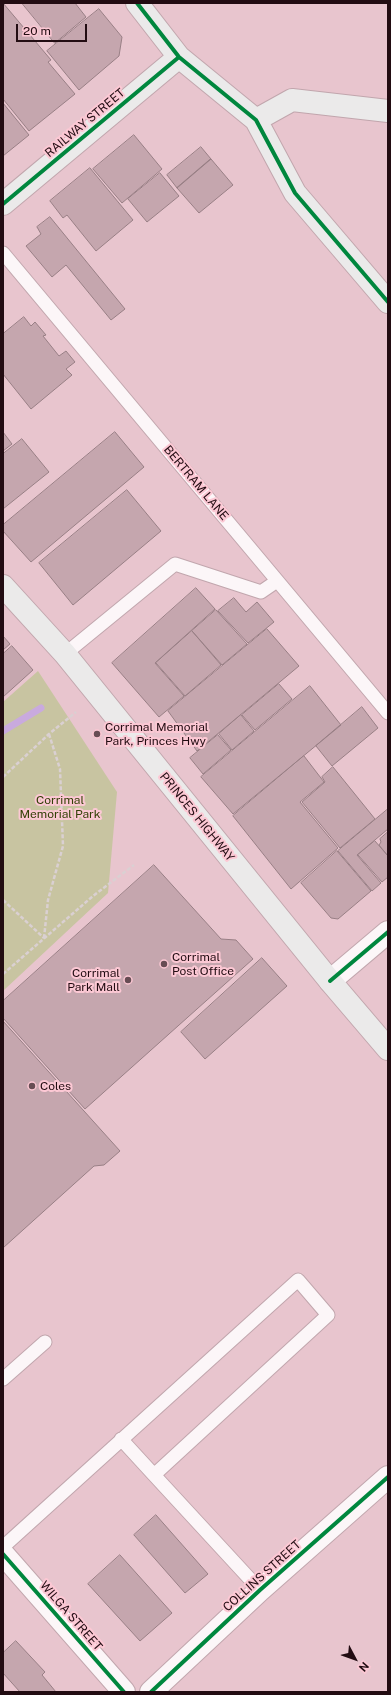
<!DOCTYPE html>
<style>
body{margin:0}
#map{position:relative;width:391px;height:1695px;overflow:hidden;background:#e8c5ce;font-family:"Public Sans",sans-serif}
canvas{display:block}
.frame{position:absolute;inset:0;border:4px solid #220c12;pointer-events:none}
.north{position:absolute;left:335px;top:1639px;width:40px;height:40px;-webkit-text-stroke:3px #fcc8d4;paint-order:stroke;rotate:131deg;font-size:11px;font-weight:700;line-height:16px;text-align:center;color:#220c12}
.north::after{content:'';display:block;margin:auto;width:14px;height:18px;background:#220c12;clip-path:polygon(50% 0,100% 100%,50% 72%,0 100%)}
.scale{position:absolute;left:16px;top:24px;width:71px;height:18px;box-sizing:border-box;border:2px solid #220c12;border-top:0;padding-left:5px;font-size:12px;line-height:14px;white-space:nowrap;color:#220c12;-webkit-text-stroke:3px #fcc8d4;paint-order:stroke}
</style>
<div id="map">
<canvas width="391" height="1695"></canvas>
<div class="frame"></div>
<div class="north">N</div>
<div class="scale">20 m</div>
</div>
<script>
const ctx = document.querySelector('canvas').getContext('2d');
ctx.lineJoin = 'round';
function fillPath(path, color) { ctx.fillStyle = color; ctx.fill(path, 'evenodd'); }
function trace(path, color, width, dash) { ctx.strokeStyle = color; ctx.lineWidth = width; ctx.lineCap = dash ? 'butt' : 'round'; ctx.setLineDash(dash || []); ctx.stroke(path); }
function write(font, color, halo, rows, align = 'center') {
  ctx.font = font + ' "Public Sans",sans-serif'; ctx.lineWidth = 4; ctx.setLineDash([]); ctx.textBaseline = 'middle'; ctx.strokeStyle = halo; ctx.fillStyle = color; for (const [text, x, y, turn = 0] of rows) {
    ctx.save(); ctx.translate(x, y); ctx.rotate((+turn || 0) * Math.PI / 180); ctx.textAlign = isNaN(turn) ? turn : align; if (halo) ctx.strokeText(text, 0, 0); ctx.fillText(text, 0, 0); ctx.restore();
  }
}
const green = new Path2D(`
 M38 671 117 792 108 893 3 991V702Z`);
const stream = new Path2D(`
 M3 731 41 708`);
const building = new Path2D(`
 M3 3 51 60 48 62 75 94 29 131 3 99Z
 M22 3H75L86 17 55 43Z
 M99 9 122 37 119 56 79 90 47 51Z
 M3 103 29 135 3 156Z
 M134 135 162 169 122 203 93 169Z
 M201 147 211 159 177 188 167 175Z
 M211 159 233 185 199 213 177 188Z
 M90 168 133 220 96 251 67 215 63 218 50 201Z
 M160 173 179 196 147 222 128 199Z
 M50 217 125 309 111 320 66 265 52 277 26 246 41 234 37 227Z
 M24 317 31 326 35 322 46 335 43 336 59 356 66 351 75 362 66 369 72 375 31 409 3 374V334Z
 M3 432 12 444 3 451Z
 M115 432 144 467 31 562 3 531V525Z
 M22 439 49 472 3 509V454Z
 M127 490 161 531 73 605 39 563Z
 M196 588 215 609 155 663 184 696 159 717 112 663Z
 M234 598 246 612 257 602 274 622 248 643 218 611Z
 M216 610 247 644 222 665 192 631Z
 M267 629 299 666 197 751 168 711Z
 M192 631 221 665 185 696 156 663Z
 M3 636 10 644 3 650Z
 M12 646 33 670 3 697V654Z
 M279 684 292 699 255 730 242 715Z
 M310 686 341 725 233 814 201 777Z
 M362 707 378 728 332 766 316 746Z
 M241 715 254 731 232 750 219 734Z
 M218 735 231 750 203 774 190 758Z
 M304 756 324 782 300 802 338 848 291 889 233 816Z
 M333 767 375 819 340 848 302 802 325 782 322 777Z
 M388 809V829L357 855 381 883 372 891 338 851Z
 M388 832V856L379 845 381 842 380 839Z
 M375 841 388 856V877L382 882 358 855Z
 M337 851 371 891 338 919 331 918 301 883Z
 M154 865 221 939 236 940 253 959 85 1109 3 1018V1001Z
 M262 958 287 986 205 1059 181 1032Z
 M3 1021 120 1151 104 1165 94 1166 3 1248Z
 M156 1515 208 1574 185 1593 134 1535Z
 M120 1555 172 1613 140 1641 88 1584Z
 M16 1641 45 1672 42 1675 56 1692H20L3 1673V1653Z`);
const path = new Path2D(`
 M3 777 49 734 76 712
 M3 900 44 938
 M44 938 48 900 63 846 60 769 49 734
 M3 974 93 896 134 865`);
const lane = new Path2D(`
 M3 253 388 713
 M65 654 175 564 261 592 277 581
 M3 1379 45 1342
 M121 1439 154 1475
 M3 1547 298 1280 328 1315 154 1475 260 1590`);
const street = new Path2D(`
 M330 981 388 932
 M3 1554 124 1692
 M151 1692 260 1590 388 1477`);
const secondary = new Path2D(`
 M137 3 179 57 256 120 295 193 388 302
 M256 120 292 100 388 111
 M3 204 179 57
 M3 586 65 654 330 981 388 1049`);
const cycleway = new Path2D(`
 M137 3 179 57 256 120 295 193 388 302
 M3 204 179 57
 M330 981 388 932
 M3 1554 124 1692
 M151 1692 260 1590 388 1477`);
const markers = [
 [97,734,4,"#674d54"],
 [164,964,4,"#674d54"],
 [128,980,4,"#674d54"],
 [32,1086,4,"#674d54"]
];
const streetNames = [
 ["RAILWAY STREET",85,123,-40],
 ["BERTRAM LANE",196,483,50],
 ["PRINCES HIGHWAY",197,817,51],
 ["COLLINS STREET",262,1576,-42],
 ["WILGA STREET",71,1616,49]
];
const poiNames = [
 ["Corrimal Memorial",105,727],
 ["Park, Princes Hwy",105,741],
 ["Corrimal",172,957],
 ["Post Office",172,971],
 ["Corrimal",120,973,"right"],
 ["Park Mall",120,987,"right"],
 ["Coles",40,1086]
];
const parkNames = [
 ["Corrimal",60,800],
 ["Memorial Park",60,814]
];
fillPath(green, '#c8c4a1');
trace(stream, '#c9aade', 7);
fillPath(building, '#c5a6ae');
trace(building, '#987f85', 1);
trace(lane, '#c1a6ad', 15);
trace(street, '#c1a6ad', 24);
trace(secondary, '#c1a6ad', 24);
trace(path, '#dad0d2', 2.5, [4, 2]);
trace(lane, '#fcf6f8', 13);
trace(street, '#fcf6f8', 22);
trace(secondary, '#ebeaea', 22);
trace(cycleway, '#00873e', 4);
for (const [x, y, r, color] of markers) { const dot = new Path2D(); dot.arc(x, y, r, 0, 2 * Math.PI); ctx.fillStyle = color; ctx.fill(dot); trace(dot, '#fcc8d4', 1.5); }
write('12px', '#220c12', '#fcc8d4', streetNames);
write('12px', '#220c12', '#fcc8d4', poiNames, 'left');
write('12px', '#324006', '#fcc8d4', parkNames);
</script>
